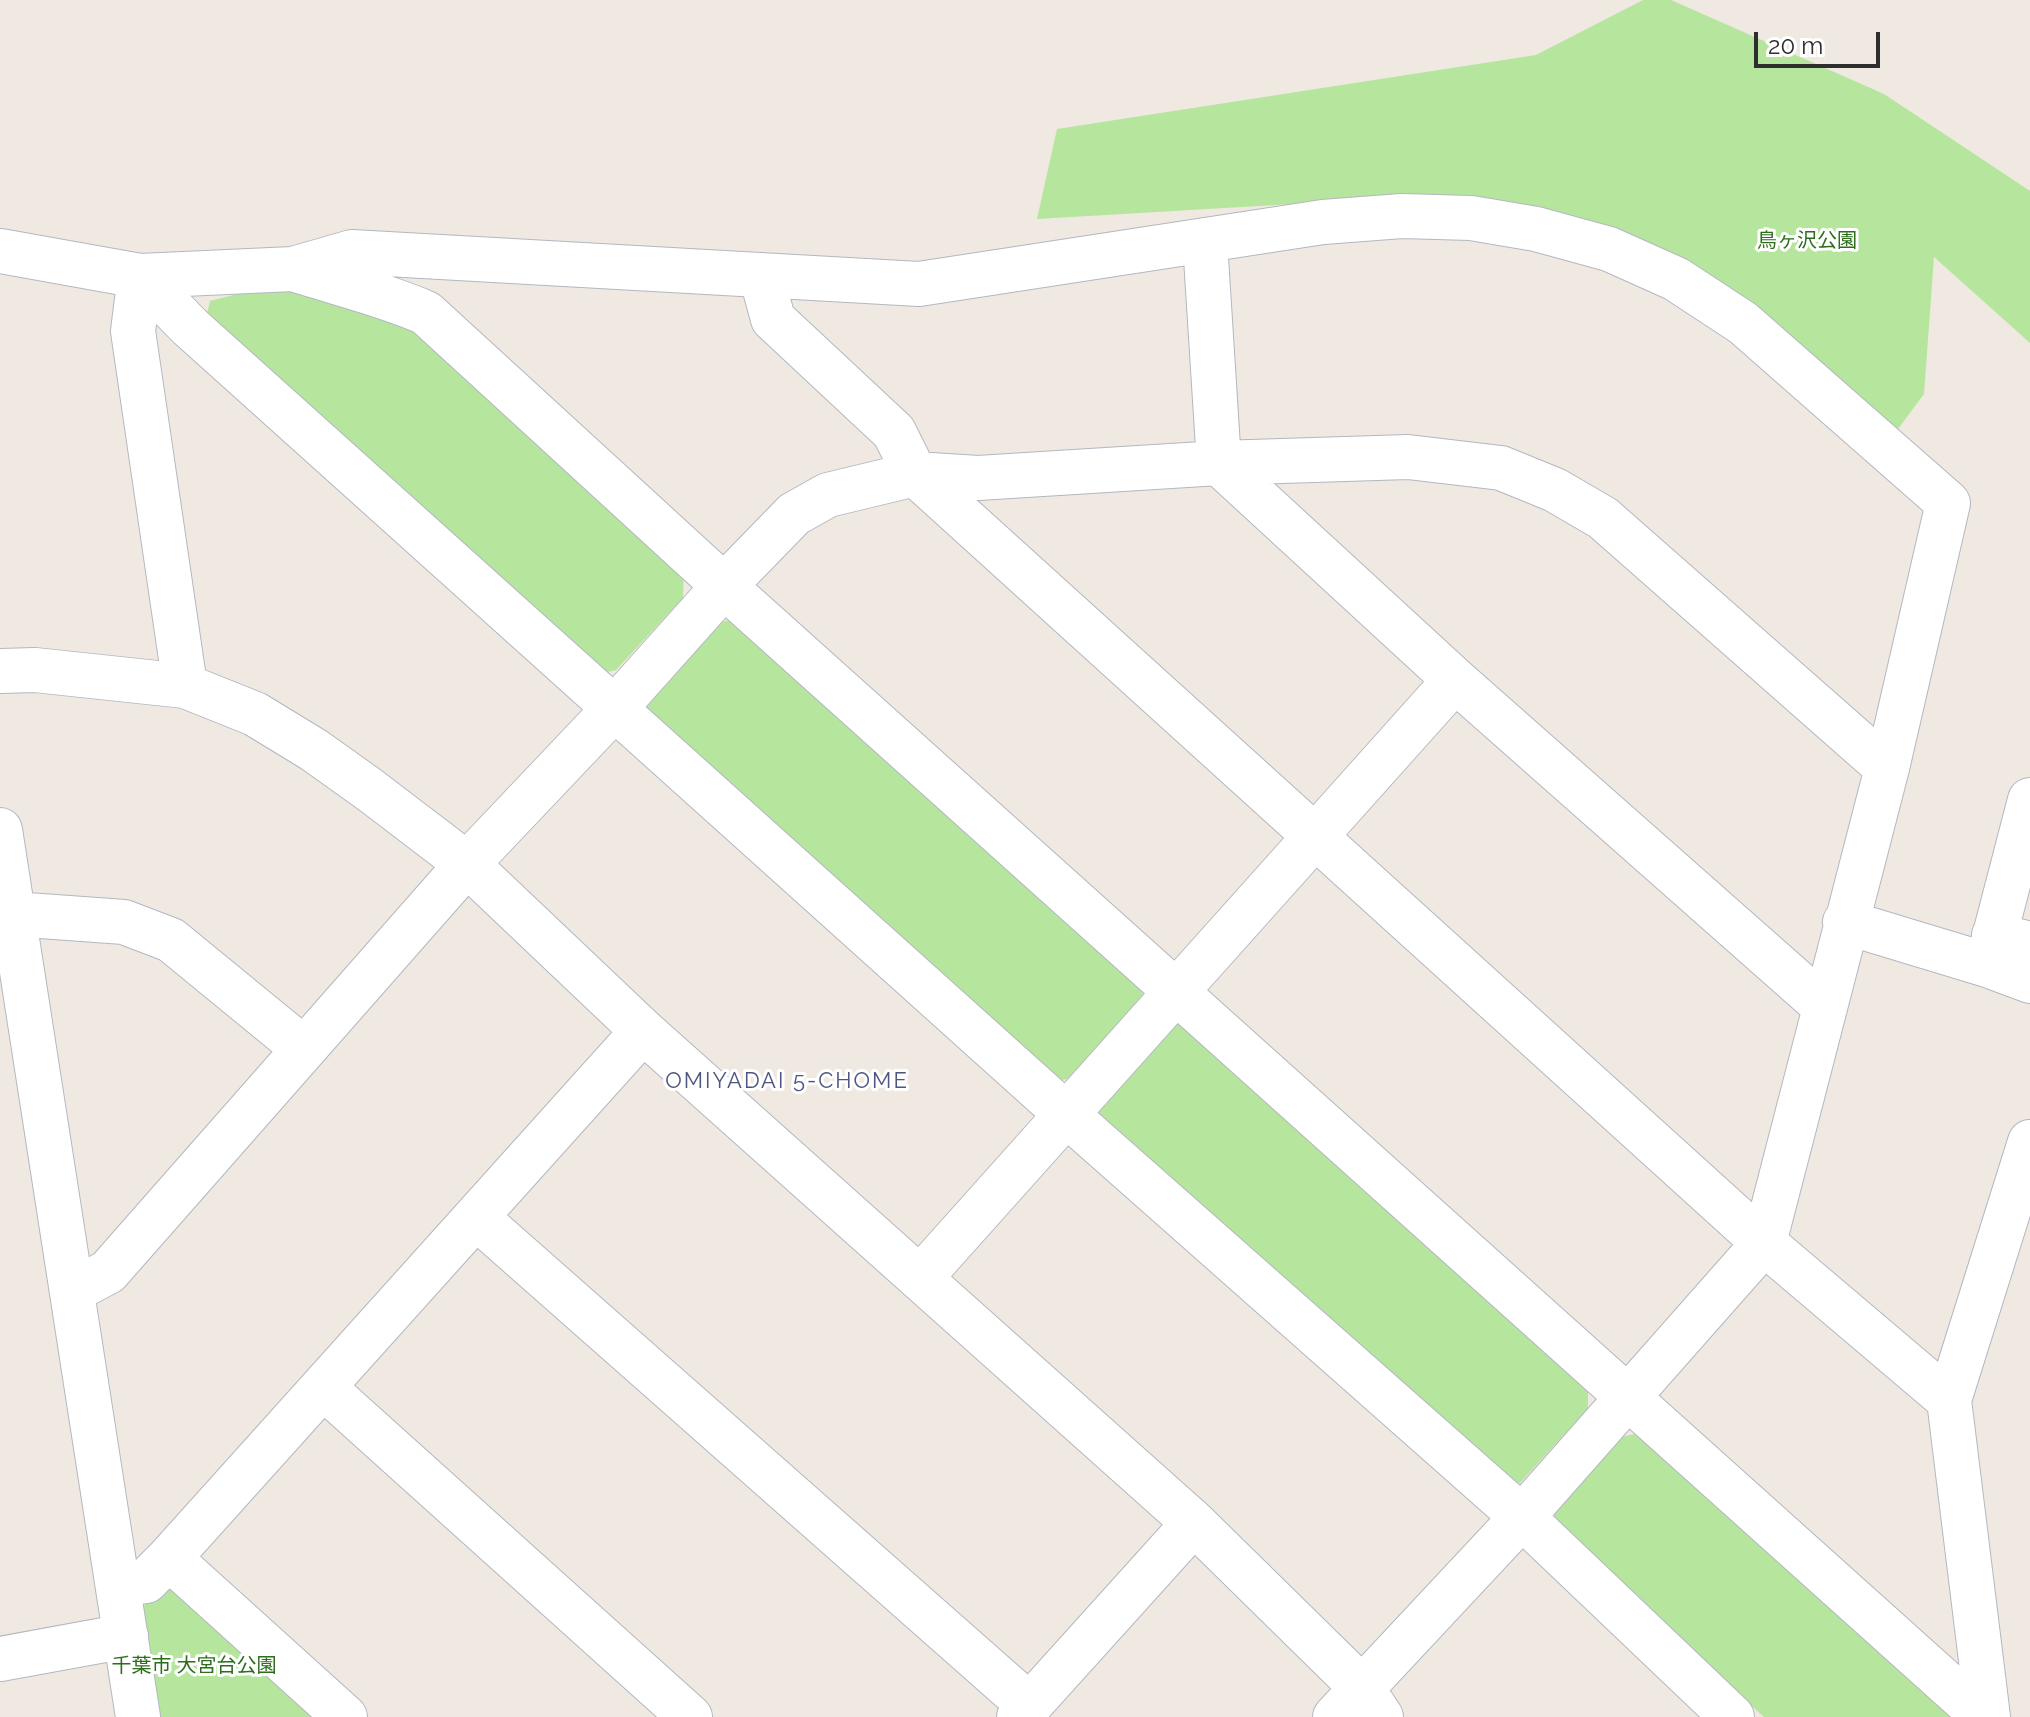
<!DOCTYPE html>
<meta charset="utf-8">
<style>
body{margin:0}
#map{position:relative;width:2030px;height:1717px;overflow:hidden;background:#efe9e1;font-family:Raleway,sans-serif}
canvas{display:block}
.scale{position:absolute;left:1754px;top:32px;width:126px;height:36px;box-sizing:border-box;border:4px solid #2e2e2e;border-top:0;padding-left:10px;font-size:24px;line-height:28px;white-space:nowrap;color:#2e2e2e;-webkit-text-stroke:6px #fff;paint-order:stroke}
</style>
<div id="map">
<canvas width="2030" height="1717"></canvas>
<div class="scale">20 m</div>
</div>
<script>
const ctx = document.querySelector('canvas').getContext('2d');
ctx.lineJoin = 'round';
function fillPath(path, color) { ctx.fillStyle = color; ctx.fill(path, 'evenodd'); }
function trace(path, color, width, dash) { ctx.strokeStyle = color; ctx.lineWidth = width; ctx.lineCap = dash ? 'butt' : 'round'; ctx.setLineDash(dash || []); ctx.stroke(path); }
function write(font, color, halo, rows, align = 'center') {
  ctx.font = font + ' Raleway,"Noto Sans JP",sans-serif'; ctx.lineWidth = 6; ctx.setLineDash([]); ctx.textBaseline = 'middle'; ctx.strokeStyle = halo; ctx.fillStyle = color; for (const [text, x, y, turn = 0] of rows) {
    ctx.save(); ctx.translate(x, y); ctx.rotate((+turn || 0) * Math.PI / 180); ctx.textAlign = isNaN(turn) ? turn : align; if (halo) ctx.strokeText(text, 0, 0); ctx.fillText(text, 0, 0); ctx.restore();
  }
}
const green = new Path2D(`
 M1643 0H1671L1884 94 2030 191V343L1934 257 1924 394 1895 433 1763 317 1447 195 1037 219 1057 129 1536 55Z
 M253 290 294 292 393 313 684 567 683 598 616 670 595 675 205 322 210 301Z
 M733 619 1141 985 1144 1001 1074 1079 1054 1080 646 716 644 697 709 625Z
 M1186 1021 1588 1387V1408L1520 1483 1504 1481 1100 1122 1097 1101 1162 1023Z
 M1645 1432 1963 1717H1764L1553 1528 1556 1507 1621 1437Z
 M173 1582 324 1717H152L136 1617 159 1585Z`);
const minor = new Path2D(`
 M1205 242 1219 463 1455 680 1824 1006
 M0 251 140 276 293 269 352 252 919 284 1323 222 1402 216 1471 218 1536 229 1609 249 1676 279 1743 323 1948 503 1887 768 1764 1243 1522 1517 1335 1717
 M293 269C338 284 383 294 426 313L724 586 1984 1717
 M761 275 773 319 894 432 915 474 1764 1243 1949 1400
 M140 276 190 327 1067 1115 1522 1517 1732 1717
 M140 276 133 331 185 686
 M0 671 35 670 185 686 255 714 314 750 370 790 467 864 643 1031 1194 1523 1361 1687 1381 1717
 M0 830 138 1717
 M0 919 13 914 124 922 171 940 304 1049
 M1845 922 1987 965 2030 981
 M1994 935 2030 944
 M1987 965 2030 800
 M477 1218 1029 1705
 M920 1278 1455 680
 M72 1291 108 1272 467 864 615 708 724 586 794 514 828 495 915 474 978 478 1219 463 1408 457 1501 468 1555 490 1603 518 1887 768
 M323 1387 690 1717
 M169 1558 345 1717
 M118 1585 146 1581 169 1558 643 1031
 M0 1659 126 1636
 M1019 1717 1194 1523
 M1988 1717 1949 1400 2030 1142`);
const parkNames = [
 ["鳥ヶ沢公園",1807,241],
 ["千葉市 大宮台公園",194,1666]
];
const neighbourhoodNames = [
 ["OMIYADAI 5-CHOME",787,1081]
];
fillPath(green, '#b6e59e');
trace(minor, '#b4b7c1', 46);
trace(minor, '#fff', 44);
write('20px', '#2c6e1b', '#fff', parkNames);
ctx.letterSpacing = '2px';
write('22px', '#4d5680', '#fff', neighbourhoodNames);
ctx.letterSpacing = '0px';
</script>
